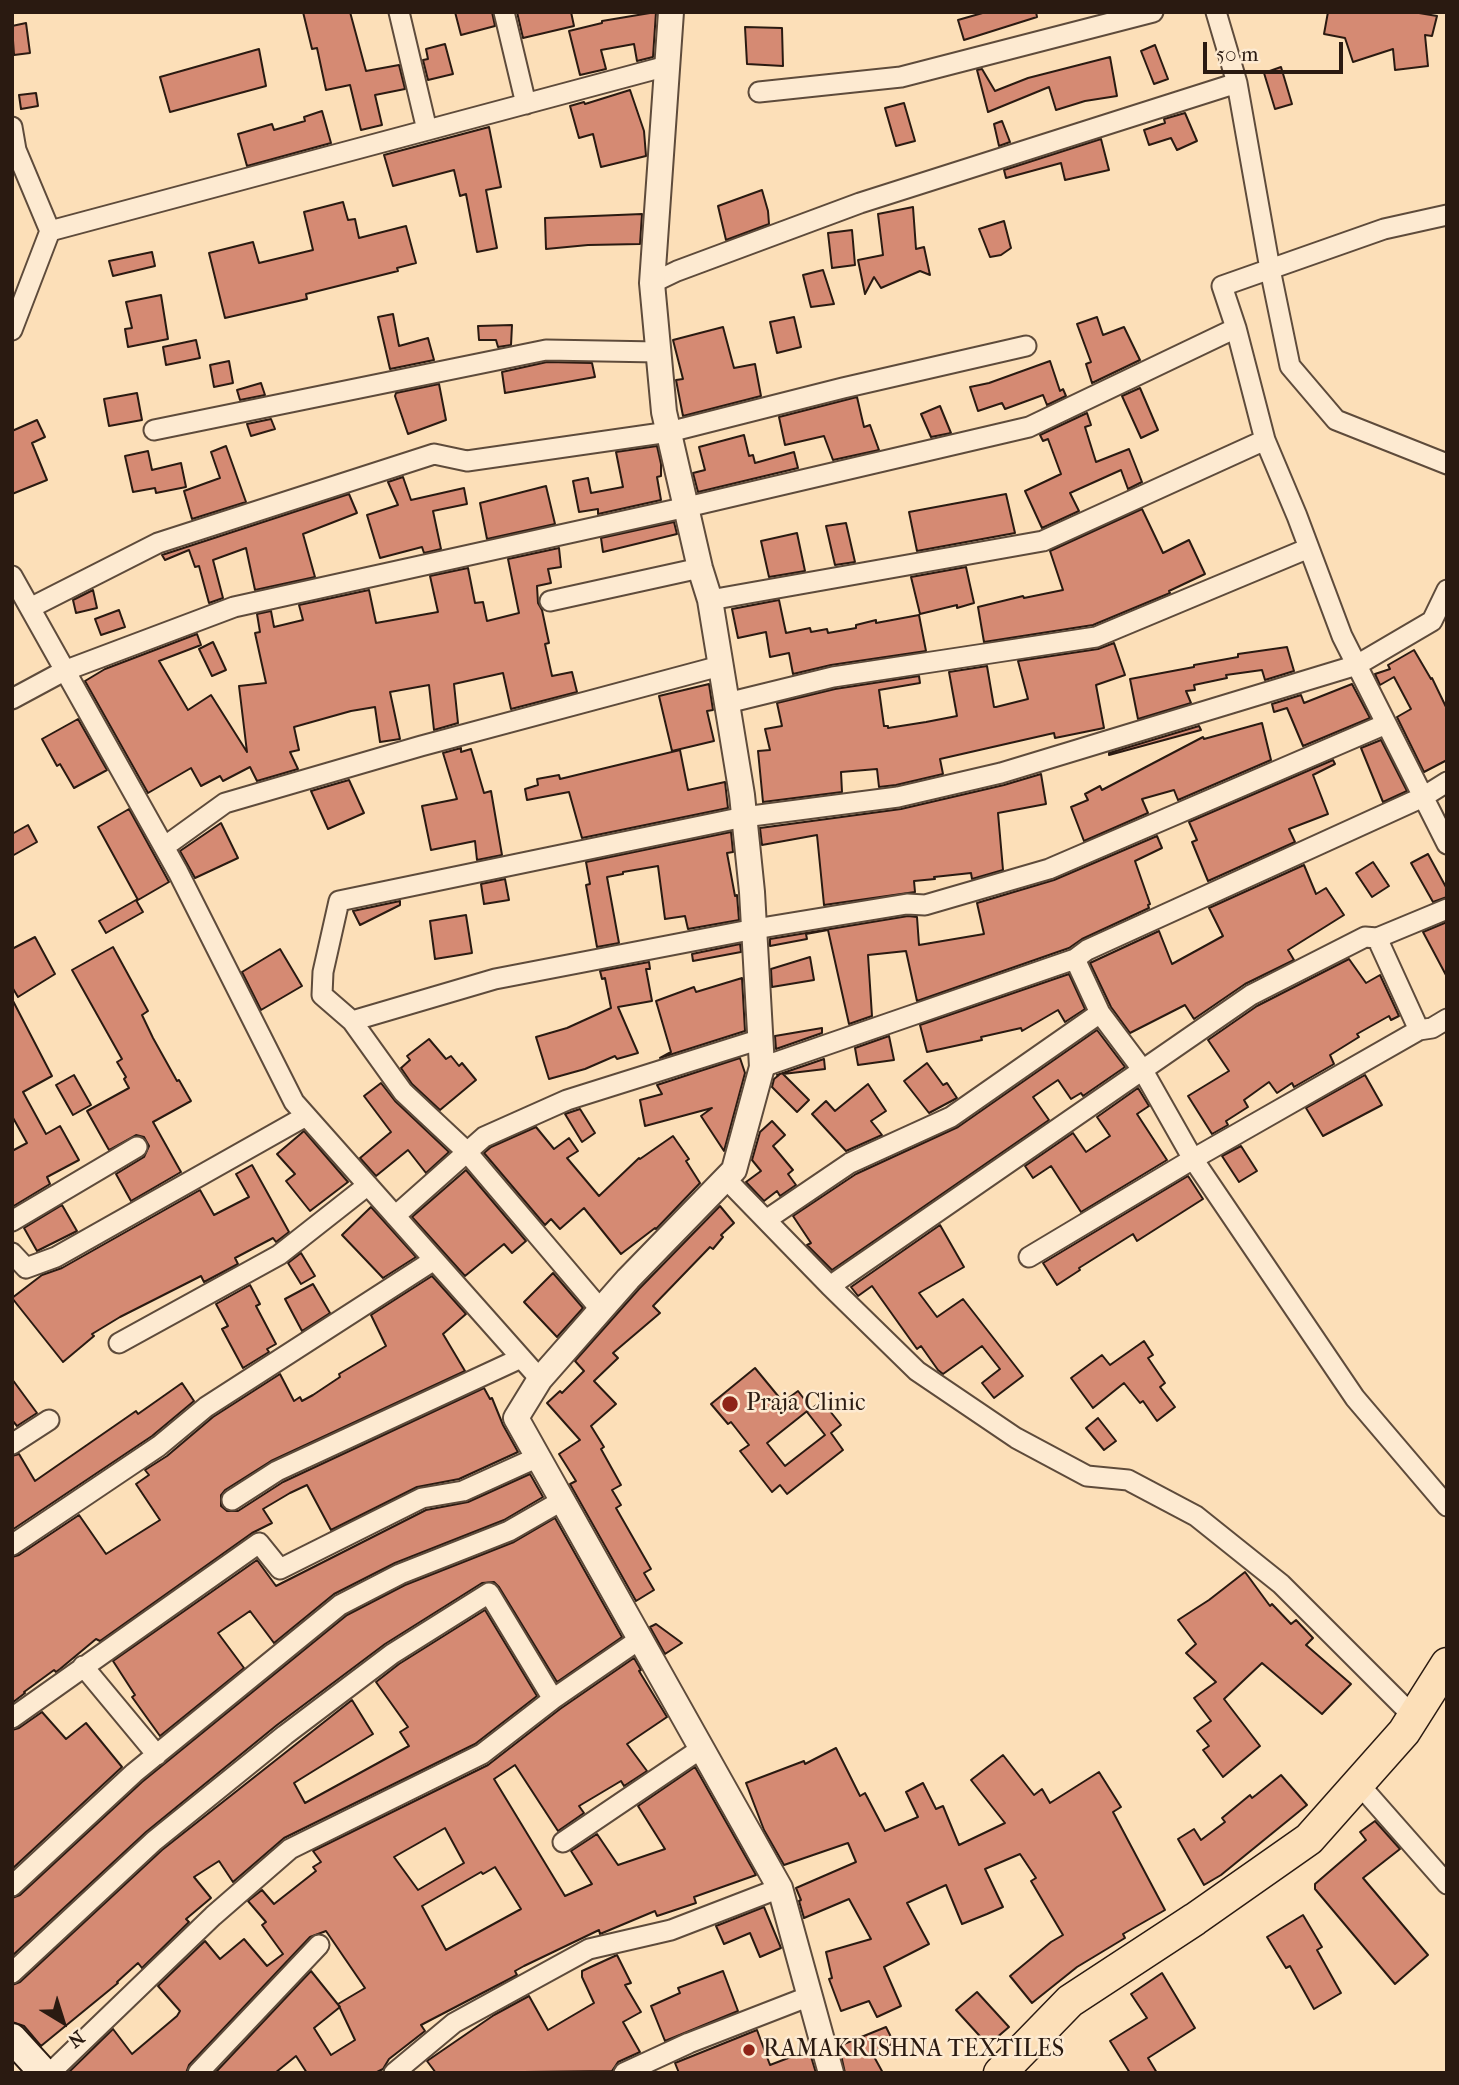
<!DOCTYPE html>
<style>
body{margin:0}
#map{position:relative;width:1459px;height:2085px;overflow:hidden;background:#fcdfb8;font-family:"IM FELL French Canon",serif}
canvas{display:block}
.frame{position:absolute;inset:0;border:14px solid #2a1a11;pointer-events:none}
.north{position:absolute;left:28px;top:1987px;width:70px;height:70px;-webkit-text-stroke:5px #fdead1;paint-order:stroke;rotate:142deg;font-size:19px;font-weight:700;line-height:28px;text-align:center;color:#2a1a11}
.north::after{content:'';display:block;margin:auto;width:24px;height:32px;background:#2a1a11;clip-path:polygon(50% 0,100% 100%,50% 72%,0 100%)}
.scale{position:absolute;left:1203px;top:42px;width:140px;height:32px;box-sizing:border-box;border:4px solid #2a1a11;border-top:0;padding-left:9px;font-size:21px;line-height:24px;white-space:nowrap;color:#2a1a11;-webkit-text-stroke:5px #fdead1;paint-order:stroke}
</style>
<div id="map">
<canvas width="1459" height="2085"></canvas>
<div class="frame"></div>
<div class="north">N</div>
<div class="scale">50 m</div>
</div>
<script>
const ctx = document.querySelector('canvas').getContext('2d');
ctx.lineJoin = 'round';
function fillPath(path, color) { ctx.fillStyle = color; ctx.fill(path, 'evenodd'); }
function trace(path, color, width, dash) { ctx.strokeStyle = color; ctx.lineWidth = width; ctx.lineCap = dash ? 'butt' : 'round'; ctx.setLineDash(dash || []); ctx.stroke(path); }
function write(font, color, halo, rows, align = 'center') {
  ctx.font = font + ' "IM FELL French Canon",serif'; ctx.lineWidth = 5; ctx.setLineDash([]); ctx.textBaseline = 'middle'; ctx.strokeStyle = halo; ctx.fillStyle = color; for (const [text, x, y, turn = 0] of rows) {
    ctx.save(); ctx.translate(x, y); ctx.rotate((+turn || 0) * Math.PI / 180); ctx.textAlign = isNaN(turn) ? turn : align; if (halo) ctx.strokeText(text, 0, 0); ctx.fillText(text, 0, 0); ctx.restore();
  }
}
const building = new Path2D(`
 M303 12H350L366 71 399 65 405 89 375 95 382 125 361 130 350 85 326 90 317 48 312 49Z
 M455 12H492L495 26 461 35Z
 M517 12H571L574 26 523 38Z
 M656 12 653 57 637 61 634 44 601 50 606 69 580 75 569 31 602 23V21Z
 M986 12H1036L1037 17 964 40 958 20Z
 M1328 12H1413L1437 16 1432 36 1425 35 1428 66 1395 70 1393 49 1353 62 1345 38 1324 34Z
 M26 23 30 53 14 55 12 26Z
 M745 27 782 28 783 66 747 64Z
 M445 44 453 74 428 80 423 60 428 59 426 49Z
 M1155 45 1168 79 1154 84 1141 51Z
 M259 49 266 86 170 112 160 77Z
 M1110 57 1117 96 1085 101 1056 110 1049 87 988 112 977 70 982 69 995 91 1028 78Z
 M1281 67 1292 104 1275 109 1264 73Z
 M630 90 644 131 646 156 601 167 593 134 579 138 570 106 584 102 585 104Z
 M36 93 38 106 21 109 19 95Z
 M904 103 915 141 896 146 885 108Z
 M322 111 331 143 247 166 238 134 272 124 274 130 305 121 304 117Z
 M1185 113 1197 141 1177 150 1171 138 1149 145 1144 130 1165 123 1164 119Z
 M1002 121 1010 142 999 146 994 124Z
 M489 127 501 187 486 190 497 248 477 252 466 194 460 196 454 170 393 186 384 155Z
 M1101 139 1109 170 1065 180 1061 163 1006 178 1004 170Z
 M762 190 768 211 769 224 726 240 718 206Z
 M343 202 348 220 355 219 359 238 406 226 416 263 397 268 398 271 306 294 307 299 225 318 209 253 253 242 259 263 313 250 304 212Z
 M913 207 916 249 924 247 930 275 920 271 881 288 874 277 865 294 858 260 883 255 878 214Z
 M642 214 640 244 588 245 546 249 545 218Z
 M1004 221 1011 248 1001 255 990 257 979 229Z
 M852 230 855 265 832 268 828 233Z
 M152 252 155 266 113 276 109 261Z
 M823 270 834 304 811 307 803 275Z
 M161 295 168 339 128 347 125 329 132 328 126 302Z
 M393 314 399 346 428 338 434 360 390 369 378 317Z
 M794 317 801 347 777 353 770 322Z
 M1097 317 1103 335 1124 327 1140 360 1092 383 1086 364 1091 362 1077 324Z
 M512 325 511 345 498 347 496 340H479L478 326Z
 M723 327 734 368 755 364 761 396 683 416 676 380 683 379 673 340Z
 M196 340 200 358 166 365 163 347Z
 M229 361 233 383 214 387 210 365Z
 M1050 361 1060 391 1063 389 1066 396 1047 405 1043 395 1005 409 1002 403 978 411 970 387 989 383Z
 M547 362 592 363 595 377 505 393 502 372Z
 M261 383 265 395 240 400 237 390Z
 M439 384 446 420 408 434 395 396 396 393Z
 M1140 388 1158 430 1141 438 1122 396Z
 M137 393 142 420 109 426 104 399Z
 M857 397 864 427 870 425 879 450 833 460 824 436 785 445 779 417Z
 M940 406 951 433 931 437 921 414Z
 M1087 413 1091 425 1085 427 1096 462 1129 449 1142 482 1128 489 1121 470 1070 493 1079 511 1042 528 1025 491 1061 474 1048 439 1043 441 1040 435Z
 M271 419 275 429 251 436 247 424Z
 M37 420 45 437 32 443 47 480 12 494V431Z
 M744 435 749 456 753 455 755 463 794 452 798 468 698 492 693 473 705 470 699 447Z
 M226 446 246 502 192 519 184 491 220 478 211 452Z
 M657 446 661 464V476L657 477 661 500 598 514V509L579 512 573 481 588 478 591 493 623 487 616 452Z
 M148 451 152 470 181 463 186 487 156 493 155 488 133 492 125 456Z
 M403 477 411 500 464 488 467 504 433 511 441 549 424 553 422 547 380 558 367 515 398 505 388 482Z
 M546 486 555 524 487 539 480 503Z
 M349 494 357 513 303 534 315 577 255 590 246 548 213 560 223 598 209 603 199 566 195 567 189 550 165 560 162 555Z
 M1006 494 1015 533 917 551 909 512Z
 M1142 509 1163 553 1189 540 1205 574 1169 591 1170 593 1093 625 984 642 978 607 1023 596 1024 598 1063 590 1050 551Z
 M674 522 677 534 603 552 601 538Z
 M846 523 855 562 835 565 826 526Z
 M797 533 805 571 769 577 761 541Z
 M559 548 561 567 548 569 551 583 537 586 538 603 542 610 549 643 545 644 552 676 572 672 577 692 511 709 503 673 454 684 458 723 434 730 429 685 390 692 400 739 380 742 375 707 351 711 294 727 299 750 290 752 298 769 257 781 250 767 223 781 220 776 201 786 191 768 148 793 85 681 105 669 197 634 201 645 159 661 188 710 211 695 247 752 239 686 266 683 255 633 260 632 257 614 271 611 274 627 303 620 299 605 369 590 376 623 438 612 430 576 468 568 475 603 483 602 487 621 519 613 508 559Z
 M966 567 974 603 957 608V605L920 614 911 577Z
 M93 590 97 608 76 613 73 600Z
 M779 600 786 633 810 628 811 632 827 629 828 633 856 628V625L876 620V623L919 615 926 651 831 665 793 674 789 653 770 657 766 632 738 638 732 609Z
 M119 610 125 627 101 635 95 619Z
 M213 642 226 670 212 676 199 649Z
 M1114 643 1125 675 1096 685 1104 728 1055 738 1054 733 940 759 943 774 896 785 879 787 877 769 841 772 842 792 763 802 758 751 770 750 765 729 782 726 777 703 835 689 919 676 920 683 879 690 884 726H888V728L926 722 957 716 949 672 987 666 994 707H996L1028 699 1018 661 1098 649Z
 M1287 647 1294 671 1265 680 1262 670 1226 675 1227 678 1194 685 1195 690 1186 691 1191 703 1138 719 1130 679 1194 667V665L1238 657V654Z
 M1414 650 1431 679 1432 678 1447 709V760L1424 772 1397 717 1411 709 1394 677 1380 685 1375 674 1390 669 1388 665Z
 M709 684 713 710 707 711 714 741 672 751 659 696Z
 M1352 684 1370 718 1303 746 1287 708 1274 712 1272 704 1301 695 1304 703Z
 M78 719 107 770 74 788 60 764 57 766 42 739Z
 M1262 723 1271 760 1178 800 1174 790 1142 799 1148 813 1084 841 1071 807 1088 800 1085 794 1100 786 1102 790 1203 737 1204 739Z
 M1199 726 1201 730 1109 755V753Z
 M1381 740 1407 791 1383 802 1361 748Z
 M461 748V752L471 749 484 793 491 791 502 855 477 860 475 841 431 850 422 806 457 799 443 753Z
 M680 750 688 790 725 782 728 808 582 838 569 792 527 800 525 789 538 785 537 779 559 775 560 779Z
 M1333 760 1335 764 1313 775 1328 814 1289 829 1295 842 1208 881 1192 842 1197 840 1189 822Z
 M1041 774 1046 804 998 813 1003 870 972 879 971 873 934 877 935 879 914 881 915 892 824 905 817 835 762 845 760 828 901 809 1004 785Z
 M349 780 364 813 328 829 311 791Z
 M129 809 169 882 138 900 98 827Z
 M221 823 238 858 195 878 180 851Z
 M28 825 37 842 12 856V834Z
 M731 832 733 852 727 853 735 896 737 895 739 920 688 929 685 916 665 919 658 866 623 872V874L607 877 619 943 597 947 586 885 590 884 586 862Z
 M1157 836 1162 848 1135 861 1150 904 1148 905 1149 908 1082 939 1069 948 917 1001 906 951 868 955 872 1016 849 1024 828 930 806 934 807 939 770 946V939L908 916 917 917 919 945 984 934 977 903 1054 880Z
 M1428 854 1447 889V897L1433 902 1411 863Z
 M1373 862 1389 886 1372 897 1356 873Z
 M1304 865 1316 894 1326 888 1344 915 1288 950 1294 960 1245 984 1194 1019 1185 1005 1130 1033 1111 1007 1090 963 1159 931 1172 964 1223 936 1209 908Z
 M505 879 509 900 484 904 481 884Z
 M136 900 143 912 106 933 99 921Z
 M400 901V905L360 925 353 911Z
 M466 915 472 953 435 959 430 921Z
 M1447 922V977L1423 932Z
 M35 937 55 974 18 997 12 987V949Z
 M740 944 741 952 693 961 692 954Z
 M113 947 148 1011 142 1015 153 1038 177 1081 179 1080 191 1101 153 1122 181 1172 131 1201 116 1174 144 1157 149 1146 144 1137 136 1135 109 1150 87 1111 129 1088 124 1079 126 1077 117 1062 122 1059 72 970Z
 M280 949 302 986 261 1010 242 972Z
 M810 957 814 980 772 987 771 969Z
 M1349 959 1366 983 1380 975 1399 1016 1391 1020 1389 1016 1357 1034 1359 1037 1330 1055 1334 1064 1294 1087 1292 1083 1277 1093 1269 1082 1244 1100 1248 1107 1226 1121 1228 1125 1212 1134 1188 1096 1229 1071 1208 1040 1257 1006Z
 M649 962 650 969H646L652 1001 618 1007 638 1053 617 1059 615 1056 585 1069 549 1079 536 1037 567 1028 611 1008 605 978 602 979 600 971Z
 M1069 974 1085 1009 1065 1022 1058 1010 1022 1031 1021 1028 981 1037 982 1040 927 1052 920 1025Z
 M742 978 745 1031 660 1058 671 1052 656 1001 694 987 696 992Z
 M12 999 52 1076 23 1092 46 1134 60 1126 79 1160 47 1177 50 1184 12 1207V1151L27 1143 12 1116Z
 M822 1028V1033L776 1049 775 1036Z
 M1097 1030 1125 1067 1083 1096 1081 1093 1071 1099 1058 1080 1033 1097 1049 1120 832 1270 807 1245 811 1243 793 1216 856 1174 958 1127Z
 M889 1036 894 1060 858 1065 855 1048Z
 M429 1039 446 1059 451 1056 459 1066 462 1063 476 1080 440 1110 412 1084 401 1068 410 1060 407 1056Z
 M740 1058 745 1073 724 1151 701 1116 712 1108 645 1126 640 1100 662 1094 657 1085Z
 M824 1059 825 1069 783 1074 809 1100 797 1112 772 1087 774 1079 779 1075H777Z
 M927 1063 943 1085 947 1083 957 1098 929 1113 904 1081Z
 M74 1075 91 1105 73 1115 56 1085Z
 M1365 1075 1382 1105 1323 1136 1306 1108Z
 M381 1083 395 1101 449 1152 426 1173 408 1150 376 1176 360 1158 391 1132 364 1096Z
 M868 1084 886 1111 871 1121 882 1135 846 1151 812 1114 826 1101 835 1111Z
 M1138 1088 1149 1106 1137 1114 1167 1160 1081 1212 1051 1166 1033 1178 1025 1166 1073 1133 1086 1152 1110 1136 1097 1117Z
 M580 1109 595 1133 582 1142 565 1114Z
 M772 1121 785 1135 773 1146 793 1170 788 1174 796 1185 780 1196 777 1191 764 1201 746 1182 761 1171 752 1160 760 1132Z
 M536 1127 554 1149 569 1138 578 1151 567 1158 599 1196 639 1158 640 1159 673 1136 689 1159 686 1161 700 1183 656 1229 655 1228 621 1254 584 1208 560 1229 551 1219 545 1225 484 1153 491 1147Z
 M304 1131 348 1182 310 1211 286 1181 295 1174 277 1154Z
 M1241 1146 1257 1171 1239 1182 1222 1156Z
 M252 1165 289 1232 276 1242 273 1238 235 1258 238 1264 204 1282 201 1276 120 1317 92 1334 94 1336 63 1362 12 1298 42 1275 62 1268 200 1190 214 1215 249 1197 236 1174Z
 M466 1170 526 1241 512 1253 504 1244 465 1276 412 1217Z
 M1188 1176 1203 1199 1137 1241 1133 1234 1079 1268 1080 1270 1057 1285 1043 1263Z
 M62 1205 77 1231 37 1251 24 1228Z
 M720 1206 734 1223 721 1235 723 1237 713 1249 710 1247 653 1306 660 1313 613 1353 618 1358 594 1381 616 1404 591 1426 604 1447 601 1449 621 1485 612 1490 621 1505 616 1508 651 1569 644 1573 654 1590 636 1601 570 1484 576 1481 559 1454 580 1440 547 1403 560 1391 562 1393 584 1371 575 1361 639 1289Z
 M371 1207 416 1257 383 1278 342 1235Z
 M940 1225 964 1267 919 1293 937 1317 963 1299 1023 1376 994 1398 982 1383 1000 1369 982 1346 943 1374 938 1370 921 1346 917 1349 872 1286 858 1296 851 1287Z
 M301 1253 315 1276 301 1284 288 1263Z
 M553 1273 583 1308 557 1337 524 1302Z
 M432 1276 466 1314 443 1334 465 1371 271 1461 225 1490 221 1495V1506L227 1511H238L283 1482 484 1388 490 1399 492 1398 503 1425 518 1452 459 1479 417 1487 331 1530 307 1485 290 1493 263 1509 272 1523 252 1533 100 1641 96 1639 60 1669 56 1672 54 1670 24 1692 25 1693 12 1703V1557L19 1555 79 1515 106 1554 160 1520 136 1484 149 1475 145 1470 167 1456 213 1417 280 1374 294 1401 300 1397 302 1401 313 1395 340 1377 339 1374 386 1346 371 1315Z
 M313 1284 330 1313 302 1331 285 1299Z
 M250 1285 260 1304 256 1306 276 1344 267 1349 269 1352 243 1368 222 1329 228 1326 216 1304Z
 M1144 1341 1153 1355 1148 1358 1165 1383 1160 1387 1175 1407 1157 1421 1143 1401 1140 1403 1124 1383 1093 1408 1071 1378 1102 1355 1110 1365Z
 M755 1368 783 1402 798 1391 811 1408 767 1443 785 1466 825 1435 807 1412 822 1401 841 1425 831 1433 843 1450 787 1494 780 1485 772 1492 740 1451 749 1445 731 1422 728 1424 711 1404Z
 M12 1379 37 1413 17 1426 12 1420Z
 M182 1383 194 1401 152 1436 12 1530V1456L19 1454 35 1481 136 1411 138 1414Z
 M1098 1418 1116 1441 1104 1450 1086 1428Z
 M530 1474 543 1497 504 1520 395 1563 334 1594 274 1643 250 1611 218 1633 244 1668 160 1736 132 1697 135 1695 113 1661 257 1560 276 1586 426 1510 468 1502Z
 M555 1518 622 1637 557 1682 499 1587 494 1582 482 1583 385 1644 277 1725 146 1832 12 1956V1898L20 1895 142 1782 347 1615 405 1585 514 1542Z
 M1245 1572 1270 1606 1272 1604 1291 1624 1296 1620 1313 1638 1306 1645 1351 1684 1322 1714 1262 1663 1224 1699 1260 1746 1223 1777 1203 1750 1209 1746 1197 1731 1211 1721 1194 1698 1216 1682 1186 1653 1196 1644 1178 1620 1209 1600Z
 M485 1610 537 1696 475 1744 284 1838 233 1882 219 1861 194 1877 211 1898 186 1919 189 1922 142 1968 138 1963 117 1982 118 1983 41 2046 24 2026 12 2022V1985L20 1982 162 1850 352 1700 373 1734 294 1783 305 1803 409 1746 400 1732 408 1727 376 1682 399 1664Z
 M656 1624 682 1643 665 1654 650 1627Z
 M634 1658 641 1670 639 1671 667 1717 627 1744 647 1771 624 1786 621 1781 579 1806 584 1813 558 1831 515 1765 494 1779 565 1896 592 1884 571 1851 597 1834 618 1865 665 1849 638 1806 695 1767 756 1875 694 1897 696 1903 657 1916 655 1911 600 1934 599 1930 524 1966 515 1971 517 1975 421 2025 425 2031 389 2059 383 2069 375 2073H307L296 2056 275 2073H215L311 1971 340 2007 314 2028 331 2055 355 2040 338 2004 365 1988 326 1931 310 1937 189 2065 186 2073H68L113 2029 132 2054 177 2016 180 2011 158 1986 205 1941 220 1959 244 1939 267 1966 283 1954 262 1925 266 1922 248 1901 262 1890 274 1904 316 1871 313 1867 321 1862 313 1851 488 1765 560 1709ZM445 1828 464 1863 418 1890 394 1857ZM495 1867 521 1909 446 1950 422 1906 481 1872 483 1874Z
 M42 1712 66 1739 86 1723 122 1767 12 1869V1730L19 1728Z
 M836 1748 860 1796 865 1793 885 1831 918 1817 906 1792 923 1783 936 1809 943 1806 959 1845 1005 1823 971 1780 1003 1755 1034 1795 1042 1789 1050 1803 1099 1772 1121 1807 1113 1812 1165 1910 1123 1934 1125 1938 1077 1967 1032 2003 1010 1976 1051 1942 1063 1935 1031 1881 1036 1878 1020 1854 985 1869 1003 1907 987 1914 962 1924 946 1885 907 1903 929 1944 884 1967 901 2006 877 2017 869 2001 841 2011 829 1979 832 1978 826 1952 871 1939 849 1899 804 1918 799 1901 801 1900 796 1888 856 1862 848 1843 784 1865 764 1830 746 1783 804 1761 805 1764Z
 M1281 1775 1307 1805 1221 1875 1204 1885 1178 1839 1194 1829 1201 1840 1225 1822 1222 1818 1250 1795 1252 1798 1256 1795Z
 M1375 1821 1400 1849 1363 1878 1428 1955 1395 1984 1315 1889V1884L1366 1840 1360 1832Z
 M764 1907 781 1948 760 1957 750 1933 724 1944 716 1926Z
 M1303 1915 1322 1947 1317 1950 1341 1993 1314 2009 1290 1966 1286 1968 1267 1937Z
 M617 1955 631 1983 625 1985 641 2012 623 2022 640 2052 618 2062 612 2071 436 2073 427 2061 494 2015 529 1996 548 2030 594 2003 582 1977V1971Z
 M723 1971 738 2011 665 2041 651 2006 680 1993 678 1988Z
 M1162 1973 1195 2028 1148 2058 1157 2073H1130L1110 2041 1147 2018 1131 1994Z
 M977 1992 1009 2027 988 2045 956 2010Z
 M886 2027 894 2043 872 2053 883 2073H845L839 2046Z
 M757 2030 770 2065 809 2050 816 2073H679L675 2063Z`);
const minor = new Path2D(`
 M399 12 427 130
 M504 12 526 104
 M1216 12 1237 83 1270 269 1290 366 1336 420 1447 464
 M759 92 901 77 1153 12
 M12 127 16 150 50 231
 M1447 215 1384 229 1222 286 1236 328 1265 440 1297 516 1342 636 1447 844
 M652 283 677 271 860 203 1237 83
 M12 330 50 231 667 66
 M154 430 546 350 658 352
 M12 576 178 872 294 1102 540 1379
 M710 600 1043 541 1265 440
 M550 601 700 568
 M30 608 158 543 434 454 467 461 669 432 843 388 1026 346
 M12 699 64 671 234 607 687 507 1029 427 1236 328
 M727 703 833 677 1096 637 1309 548
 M164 847 225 803 421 746 720 666
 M1377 938 1419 1030
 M1075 959 1087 950 1423 797 1447 782
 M352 1021 495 979 755 929 907 904 925 905 1049 869 1386 724
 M762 1067 1075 959 1100 1013 1142 1069 1193 1159 1355 1398 1447 1506
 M726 1179 830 1286 917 1371 1016 1438 1087 1476 1128 1480 1196 1516 1281 1584 1414 1717
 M395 1216 484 1137 567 1100 761 1039
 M766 1220 850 1163 951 1117 1100 1013
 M12 1221 137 1147
 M12 1253 26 1268 56 1257 306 1116
 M1029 1257 1193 1159 1419 1030 1432 1028 1447 1019
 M830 1286 1251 995 1365 937 1377 938 1447 909
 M601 1310 466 1151 403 1092 352 1021 322 995 323 972 339 901 744 817 898 797 1001 773 1357 665 1432 621 1447 590
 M119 1343 279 1255 368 1185
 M12 1444 49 1420
 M232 1500 277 1471 521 1358
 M12 1545 159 1446 206 1407 434 1260
 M83 1666 157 1755
 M12 1718 259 1543 280 1569 422 1498 463 1491 538 1457
 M1358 1783 1447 1884
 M563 1842 702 1748
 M12 1886 134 1773 340 1605 400 1574 509 1531 563 1500
 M12 1973 154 1841 285 1735 392 1654 489 1593 553 1699 640 1639
 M50 2073 213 1916 290 1849 482 1754 553 1699
 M198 2073 319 1945
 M394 2073 454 2023 589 1949 671 1930 780 1888
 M624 2073 689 2043 810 1996`);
const tertiary = new Path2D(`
 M671 12 652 283 664 412 700 568 710 600 742 795 752 892 762 1067 734 1170 628 1279 540 1379 516 1418 780 1888 831 2073`);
const secondary = new Path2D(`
 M12 2038 44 2073`);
const primary = new Path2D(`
 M1000 2073 1070 2001 1195 1919 1309 1839 1404 1732 1447 1664`);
const markers = [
 [730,1404,9,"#8f2418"],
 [749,2050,7,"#8f2418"]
];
const poiNames = [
 ["Praja Clinic",746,1404],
 ["RAMAKRISHNA TEXTILES",763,2050]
];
fillPath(building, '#d58a73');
trace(building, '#2a1a11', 2);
trace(minor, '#5e4b3b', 23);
trace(tertiary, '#5e4b3b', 28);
trace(secondary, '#2a1a11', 32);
trace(primary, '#2a1a11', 35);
trace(minor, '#fdead1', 19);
trace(tertiary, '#fdead1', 24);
trace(secondary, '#fdead1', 28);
trace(primary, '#fcdfb8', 32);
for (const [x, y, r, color] of markers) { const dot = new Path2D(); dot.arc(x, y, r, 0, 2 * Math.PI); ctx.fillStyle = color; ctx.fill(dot); trace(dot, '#fdead1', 2.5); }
write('24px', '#2a1a11', '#fdead1', poiNames, 'left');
</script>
